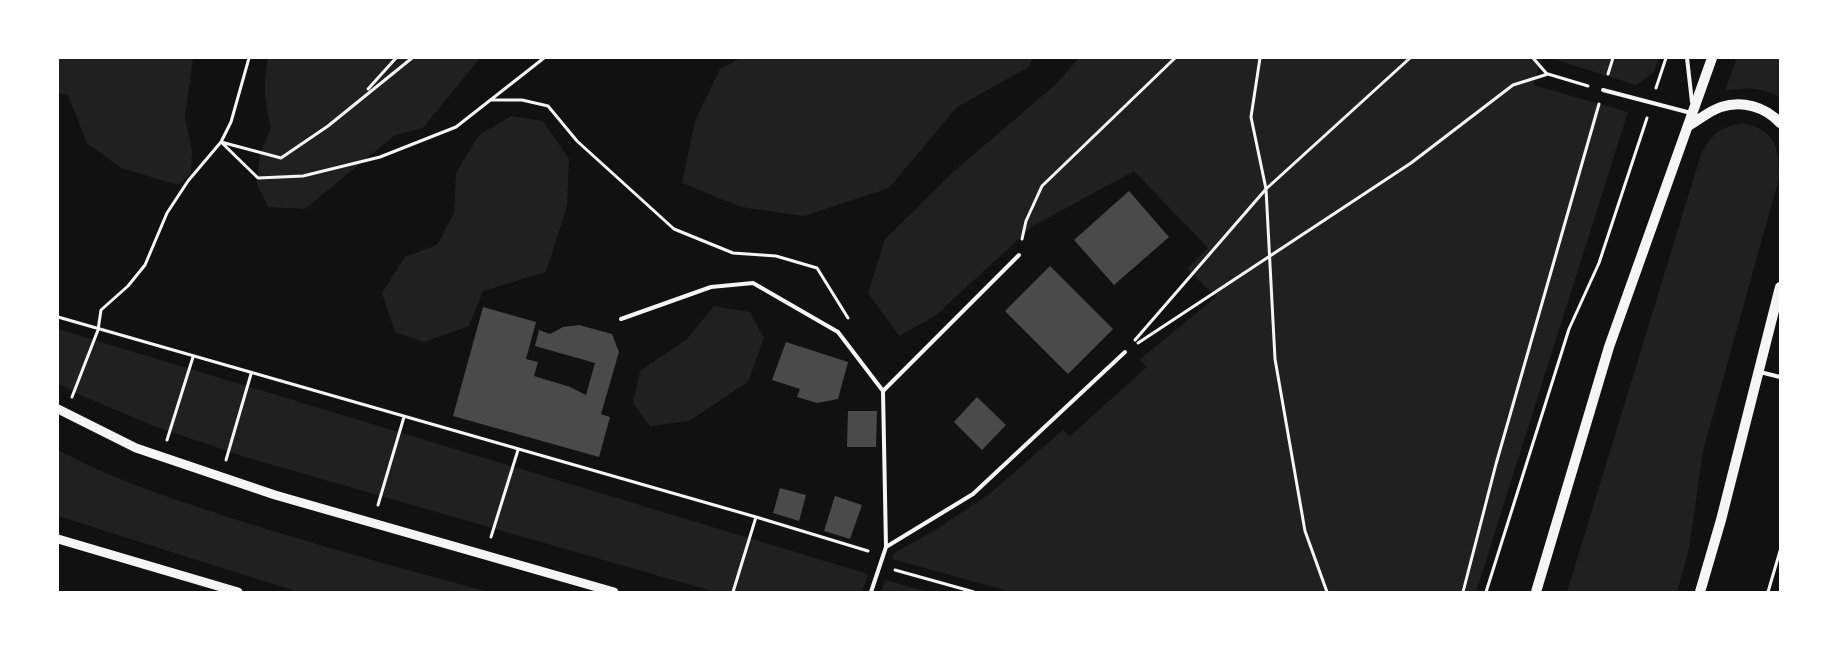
<!DOCTYPE html>
<style>
body{margin:0}
#map{position:relative;width:1838px;height:650px;overflow:hidden;background:#111;font-family:Mulish,sans-serif}
canvas{display:block}
.frame{position:absolute;inset:0;border:59px solid #fff;pointer-events:none}
</style>
<div id="map">
<canvas width="1838" height="650"></canvas>
<div class="frame"></div>
</div>
<script>
const ctx = document.querySelector('canvas').getContext('2d');
ctx.lineJoin = 'round';
function fillPath(path, color) { ctx.fillStyle = color; ctx.fill(path, 'evenodd'); }
function trace(path, color, width, dash) { ctx.strokeStyle = color; ctx.lineWidth = width; ctx.lineCap = dash ? 'butt' : 'round'; ctx.setLineDash(dash || []); ctx.stroke(path); }
const green = new Path2D(`
 M58 58H193L185 117 192 151 191 174 178 185 121 168 87 143 68 95 58 93Z
 M268 58H480L423 128 395 135 305 209 268 207 257 184 260 154 271 127C264 103 263 82 268 58Z
 M741 58H1034L1027 68 957 107 889 188 804 216 741 207 682 183 695 121 720 69Z
 M1079 58H1542L1533 85 1628 112 1476 592H1011L892 559 894 553 937 529 988 495 1063 430 1070 436 1147 367 1139 360 1216 297 1187 269 1208 248 1134 171 1033 226 935 316 899 336 868 293 885 239 952 173 1056 84Z
 M1550 58H1659L1654 72 1636 85Z
 M1737 58H1780V98C1764 87 1743 87 1725 91Z
 M511 116 543 121 569 159 567 206 546 272 483 291 469 326 424 342 395 332 382 293 405 257 437 245 454 213 456 173 479 135Z
 M1743 123C1776 131 1779 147 1779 178L1703 451 1689 549 1677 592H1567L1701 154C1713 133 1718 128 1743 123Z
 M714 306 750 312 764 338 748 382 689 421 650 426 633 403 640 371 687 339Z
 M58 329 868 574 862 592H715L245 457 154 426 78 394 58 383Z
 M58 450C108 477 161 495 216 513 305 542 397 567 488 592H298L58 516Z
 M885 580 928 592H882Z`);
const building = new Path2D(`
 M1129 191 1169 237 1114 285 1074 240Z
 M1050 266 1113 329 1068 374 1005 311Z
 M483 307 536 322 526 359 538 362 534 376 570 387 586 395 595 363 535 346 539 330 550 334 563 327 579 325 612 334 619 352 601 414 610 417 599 457 453 416Z
 M786 342 848 362 838 399 817 403 797 397 800 389 772 380Z
 M977 397 1006 425 982 450 954 422Z
 M848 411H877L876 447H847Z
 M780 488 806 495 799 521 773 513Z
 M835 496 862 505 850 539 824 531Z`);
const path = new Path2D(`
 M249 58 231 122 221 142 258 178 303 176 380 157 456 127 544 58
 M1533 58 1547 74
 M1608 74 1613 58
 M1656 88 1666 58
 M368 89 396 58
 M491 100H522L548 106 577 141 674 229 733 253 776 256 817 268 848 318
 M1022 239 1026 221 1042 186 1175 58
 M58 317 756 517 868 551
 M1135 340 1266 189 1251 117 1260 58
 M1138 343 1411 163 1513 85 1548 74 1588 86
 M72 397 98 330 101 310 128 286 145 265 167 213 188 181 221 142 281 158 328 126 412 58
 M167 440 193 357
 M226 460 251 374
 M378 505 404 417
 M491 537 518 450
 M895 570 974 592
 M733 592 756 517
 M1327 592 1305 531 1275 359 1266 189 1410 58
 M1463 592 1496 464 1599 104
 M1486 592 1569 329 1599 263 1647 118
 M1768 592 1780 551`);
const service = new Path2D(`
 M1687 58 1692 102
 M1603 90 1691 113
 M621 319 711 287 753 283 838 332 883 391
 M1760 372 1780 377
 M886 547 973 494 1125 352
 M871 592 886 547 883 391 1019 255`);
const tertiary = new Path2D(`
 M58 409 136 448 275 495 614 592
 M58 539 238 592`);
const secondary = new Path2D(`
 M1690 125C1700 119 1711 110 1721 107 1742 100 1766 107 1780 123
 M1536 592 1609 347 1712 58
 M1700 592 1721 520 1780 287`);
fillPath(green, '#202020');
fillPath(building, '#4a4a4a');
trace(path, '#f5f5f5', 3);
trace(service, '#f5f5f5', 4);
trace(tertiary, '#f5f5f5', 9);
trace(secondary, '#f5f5f5', 10);
</script>
